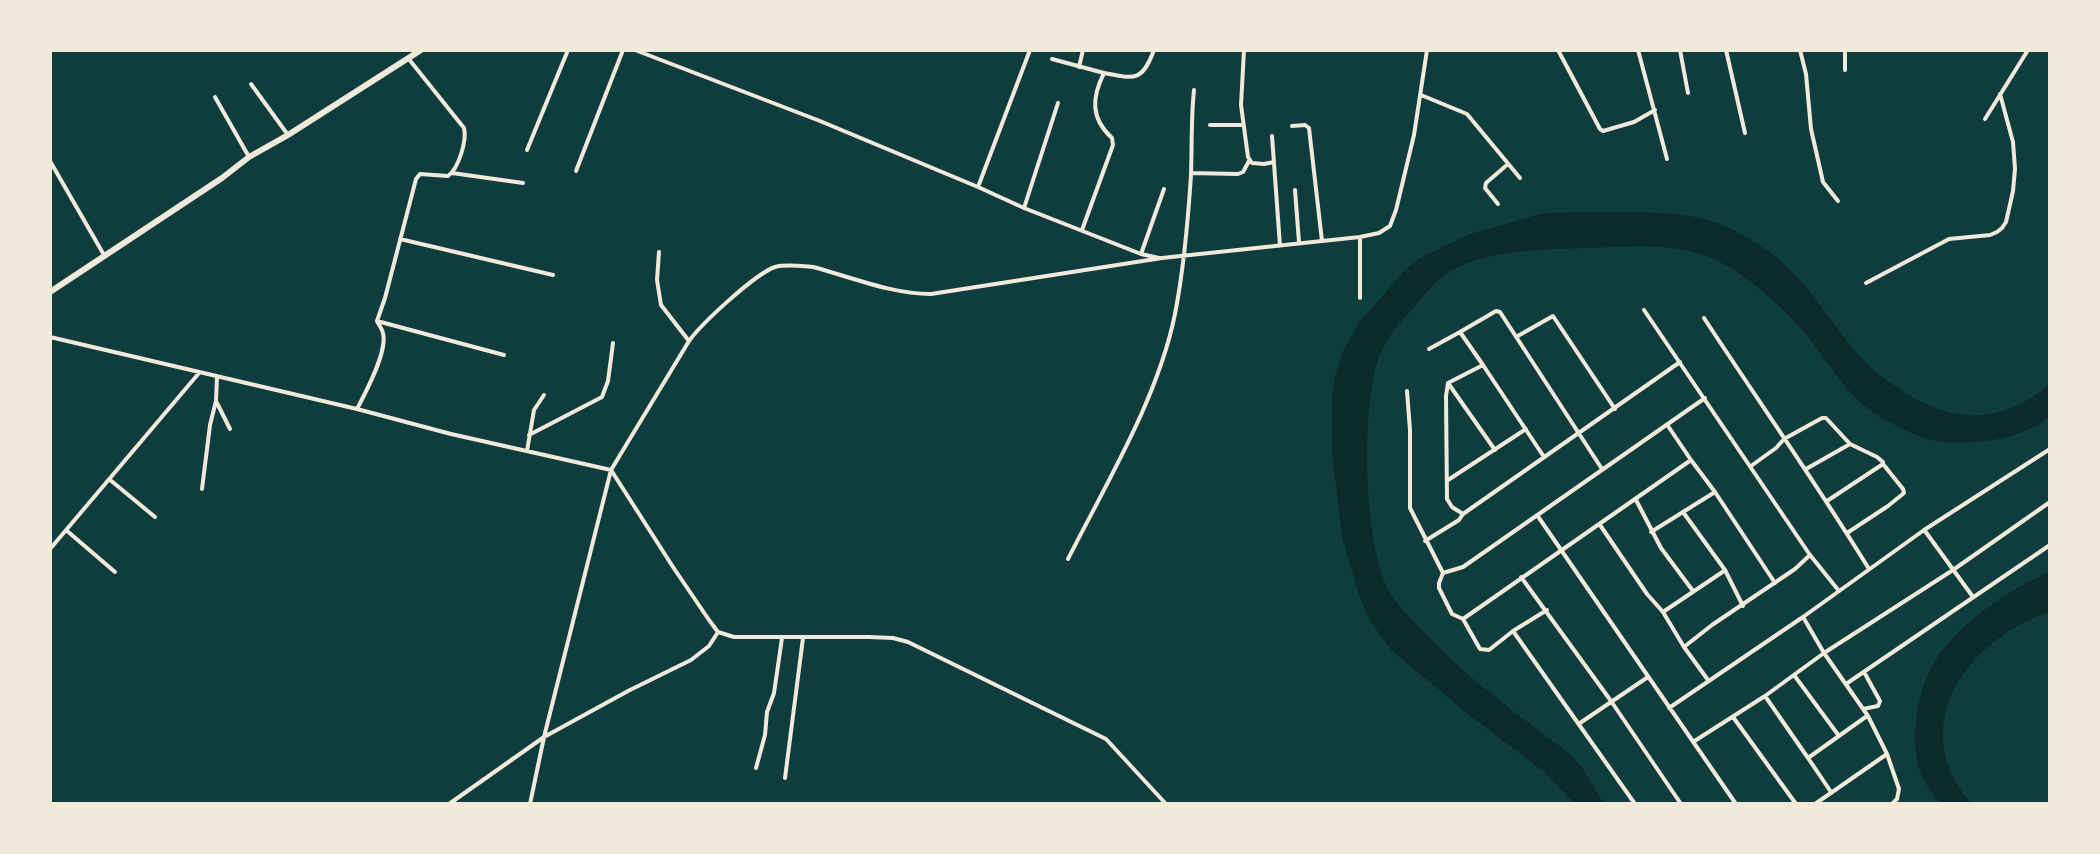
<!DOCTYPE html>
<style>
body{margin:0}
#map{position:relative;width:2100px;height:854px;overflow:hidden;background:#0f3d3e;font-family:Lato,sans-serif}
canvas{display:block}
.frame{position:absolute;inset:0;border:52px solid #f1e9da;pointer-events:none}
</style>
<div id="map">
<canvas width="2100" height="854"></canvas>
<div class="frame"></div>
</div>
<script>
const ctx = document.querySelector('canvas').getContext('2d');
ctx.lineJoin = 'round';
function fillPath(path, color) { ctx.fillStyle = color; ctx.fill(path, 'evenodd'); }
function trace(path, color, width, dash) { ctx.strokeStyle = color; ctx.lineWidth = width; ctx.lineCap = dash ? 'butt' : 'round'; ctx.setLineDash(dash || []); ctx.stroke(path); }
const water = new Path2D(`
 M1602 212C1648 213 1698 209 1739 233 1760 244 1781 259 1797 277 1822 304 1841 337 1866 363 1876 373 1888 381 1900 389 1952 425 2001 425 2050 384V417C2027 434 2000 441 1972 442 1938 444 1923 440 1893 424 1886 420 1877 416 1871 411 1844 391 1826 359 1805 333 1782 306 1748 276 1716 260 1680 242 1629 247 1590 248 1556 249 1521 249 1488 257 1470 261 1450 269 1436 282 1427 290 1420 301 1411 311 1399 323 1388 336 1381 352 1360 401 1363 543 1389 591 1397 606 1411 618 1422 630 1465 677 1518 715 1569 753L1583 769 1604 804H1575L1544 772 1468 714 1391 650 1369 619 1359 595 1342 537 1332 452V395L1335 377 1342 353 1358 324 1404 271 1420 258 1470 234 1544 213Z
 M2050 572V612C1968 638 1903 728 1972 804H1941C1935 796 1928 788 1923 779 1908 747 1916 690 1935 661 1958 624 2010 588 2050 572Z`);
const minor = new Path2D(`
 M635 50 820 121 978 187 1024 208 1141 254 1159 258
 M1244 50 1241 105 1248 157 1252 163 1264 164 1274 162
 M1558 50 1600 129 1603 131 1634 122 1655 110
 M1638 50 1667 159
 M1680 50 1688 93
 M1726 50 1745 133
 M1800 50 1806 74 1811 129 1823 182 1838 201
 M1052 59 1104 73
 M1079 67 1083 50
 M1845 70V50
 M251 84 288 135
 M1421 95 1467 114 1520 178
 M215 97 249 157
 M1985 119 2028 50
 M1210 125H1242
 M1292 126 1305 125 1309 128 1322 241
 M1272 136 1280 246
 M527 150 568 50
 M50 161 104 255
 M576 171 623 50
 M452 173 523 183
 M1191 173 1238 174 1243 172 1249 161
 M978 187 1030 50
 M1295 190 1299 242
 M1498 204 1485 188 1486 183 1508 164
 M1024 208 1058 103
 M1082 230 1113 145 1112 138C1090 118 1092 97 1104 73 1135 79 1142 82 1154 50
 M400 239 553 275
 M659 252 657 280 661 305 689 341
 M1141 254 1164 189
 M1866 283 1949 239 1990 235 1997 232 2002 228 2006 222 2013 191 2015 169 2013 142 2000 94
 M1360 298V237
 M1644 310 1810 555 1839 591
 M1704 318C1759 402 1817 484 1869 569
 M377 321 504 355
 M50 337 357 409 451 434 611 470 673 567 709 620 718 632 734 637H869L893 638 908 642 1106 739 1166 804
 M1516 337 1553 316 1615 409
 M1429 349 1460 332
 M1483 365 1544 457
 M1448 383 1495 450
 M1407 391 1410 430V508L1443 573 1439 583V588L1452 614 1463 619 1480 649 1489 650 1513 631 1547 610
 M217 403 230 429
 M357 409C366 392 388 351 383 333 382 329 379 325 377 321L385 298 416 179 420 174 448 176C459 168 467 140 464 128L408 58
 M1668 426 1691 460 1715 492 1775 583
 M529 435 602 397 608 381 613 343
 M527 451 534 410 544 395
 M1751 466 1776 448 1784 439 1822 418H1826L1850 444
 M1806 469 1850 444 1877 457 1883 462V464L1827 501
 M109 479 155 517
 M1448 480 1526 429
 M202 489 210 425 216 401 217 377
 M1636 500 1661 548 1693 591
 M1683 512 1725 570 1743 606
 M1463 514 1452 507 1447 499 1446 396 1448 383 1483 365 1460 332 1496 311 1500 312 1602 469
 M1537 515 1736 804
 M1600 525 1647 594 1663 612 1684 647 1708 680
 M66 530 115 572
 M1925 531 1973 597
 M1651 532 1715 492
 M1847 533 1888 506 1904 493 1903 489 1883 464
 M1425 541 1459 520 1463 514 1680 362
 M50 549 199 373
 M1068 559C1107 482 1158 398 1175 314 1184 268 1188 221 1191 175 1192 146 1191 118 1194 90
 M1443 573 1463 567 1705 398
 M1521 577 1611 701 1681 804
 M1663 612 1724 571
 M1803 617 1824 653 1868 716 1887 754 1899 789 1897 799 1892 804
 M1463 619 1691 460
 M1513 631 1635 804
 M1684 647 1712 625 1795 569 1810 555
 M1794 675 1839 736
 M1846 684 2050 545
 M1765 696 1808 758
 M1669 708 1803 617 1924 530 2050 449
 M1863 709 1878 706 1880 701 1864 672
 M1733 717 1796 804
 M1580 723 1648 677
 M1693 742 1765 696 1824 653 1953 570 2050 502
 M756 768 765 735 767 712 774 693 782 638
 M785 778 803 638
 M1831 792 1808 758 1867 716
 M449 804 544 737 628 691 691 660 709 646 718 632
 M530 804 544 737 611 470 689 341C702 323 755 274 775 267 786 264 801 266 813 267 851 277 891 294 931 294L1162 258 1360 237 1379 233 1390 226 1396 210 1414 135 1427 50
 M1815 804 1887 754`);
const secondary = new Path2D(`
 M50 292 222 178 249 157 288 135 421 50`);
fillPath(water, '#0a2a2b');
trace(minor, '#f1e9da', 4);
trace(secondary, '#f1e9da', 6);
</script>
